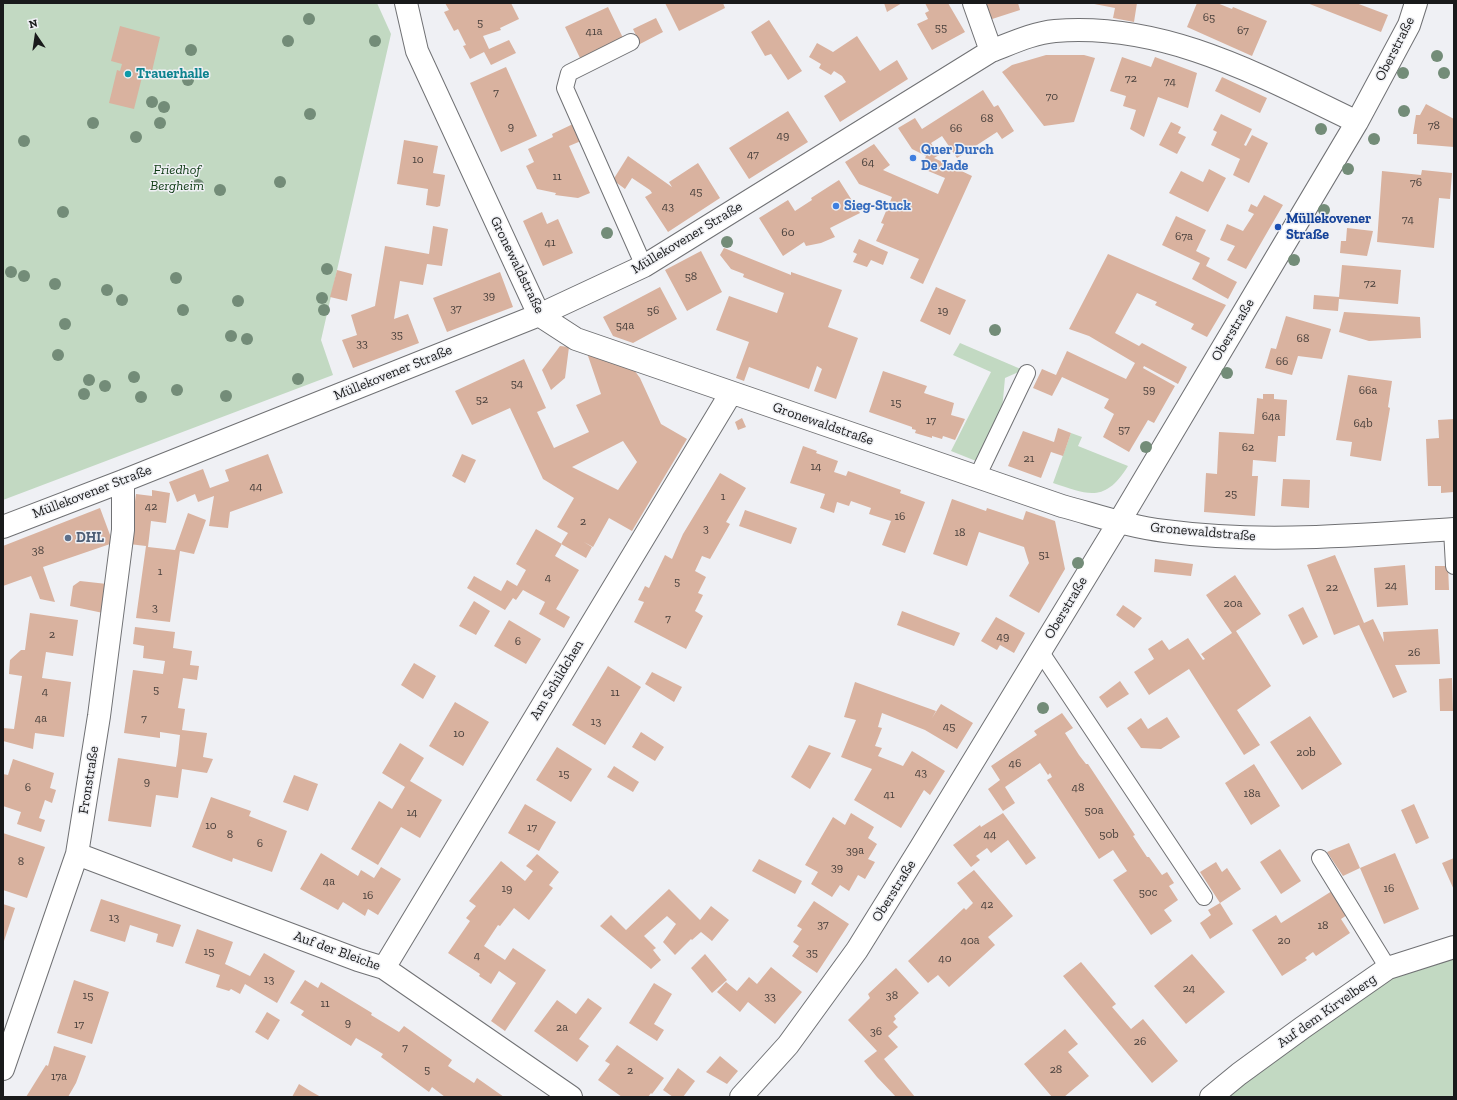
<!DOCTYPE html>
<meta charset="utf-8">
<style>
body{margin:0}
#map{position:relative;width:1457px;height:1100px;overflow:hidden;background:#eff0f4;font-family:"Zilla Slab",serif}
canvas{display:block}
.frame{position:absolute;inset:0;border:4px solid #191a1b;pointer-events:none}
.north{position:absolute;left:16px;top:16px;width:40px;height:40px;-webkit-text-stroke:3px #eff0f4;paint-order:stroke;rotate:347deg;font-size:11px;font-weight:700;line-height:16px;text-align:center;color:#191a1b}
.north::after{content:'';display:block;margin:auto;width:14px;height:18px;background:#191a1b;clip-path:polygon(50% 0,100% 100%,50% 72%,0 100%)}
</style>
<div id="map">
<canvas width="1457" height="1100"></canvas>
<div class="frame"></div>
<div class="north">N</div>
</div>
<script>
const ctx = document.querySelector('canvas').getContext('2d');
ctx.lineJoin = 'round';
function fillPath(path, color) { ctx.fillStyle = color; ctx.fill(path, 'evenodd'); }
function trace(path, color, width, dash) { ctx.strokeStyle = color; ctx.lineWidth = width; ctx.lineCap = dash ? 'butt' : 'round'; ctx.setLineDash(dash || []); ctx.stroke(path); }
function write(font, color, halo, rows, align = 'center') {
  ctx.font = font + ' "Zilla Slab",serif'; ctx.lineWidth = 3; ctx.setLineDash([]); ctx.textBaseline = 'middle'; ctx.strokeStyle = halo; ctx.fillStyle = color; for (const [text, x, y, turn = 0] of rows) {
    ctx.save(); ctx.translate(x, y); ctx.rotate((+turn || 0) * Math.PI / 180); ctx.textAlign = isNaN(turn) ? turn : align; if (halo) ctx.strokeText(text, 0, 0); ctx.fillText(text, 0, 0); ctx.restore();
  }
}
const green = new Path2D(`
 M3 3H377L391 34 321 340 333 375 3 500Z
 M960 343 1023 370 1005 378 1002 410 976 461 951 451 991 372 953 355Z
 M1071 433 1082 437 1078 446 1128 466C1105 503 1089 495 1053 483Z
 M1454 956V1097H1222L1401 969Z`);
const building = new Path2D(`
 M445 3H511L519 19 500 28 501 30 483 36 489 49 509 40 516 53 491 65 484 52 470 59 463 46 466 45 458 29 454 31 444 12 449 10Z
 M665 3H723L725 8 679 31Z
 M884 3H902L887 12Z
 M925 3H948L965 32 932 50 917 24 928 19 925 13 929 11Z
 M983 3H1018L1020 10 989 20Z
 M1089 3H1137L1134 22 1113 18 1115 8Z
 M1197 3H1217L1232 9 1233 7 1267 21 1252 56 1187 27Z
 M1307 3H1356L1388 15 1381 32Z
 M608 7 623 38 580 58 565 27Z
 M656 18 663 32 640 44 633 29Z
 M769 20 802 71 788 80 771 54 765 56 751 32Z
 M120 26 160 37 152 71 141 68 139 76 142 77 134 109 109 103 117 70 120 71 122 64 111 61Z
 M857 36 880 71 897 60 908 79 840 122 824 96 846 82 842 76 834 71 831 75 819 68 821 64 809 57 817 43 833 52Z
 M1046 55H1084L1095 58 1074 122 1044 126 1002 72 1012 65Z
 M1122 57 1151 67 1155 57 1197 73 1188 108 1158 97 1144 137 1130 129 1136 110 1123 106 1126 96 1110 91Z
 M506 67 537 136 501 152 470 83Z
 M1222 77 1267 98 1260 113 1215 91Z
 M983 90 994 107 998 105 1014 131 1002 139 997 132 957 158 942 136 931 143 939 155 934 158 972 176 923 284 910 278 919 259 876 241 884 224 881 223 892 197 859 184 845 162 874 144 890 165 883 170 938 194 945 178 921 168 926 156 912 149 898 128 915 118 922 129Z
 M1426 104 1454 119V147L1417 144V134H1413L1416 115H1420Z
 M788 111 808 142 749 179 729 148Z
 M1221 114 1252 129 1244 145 1246 146 1252 135 1268 143 1249 183 1233 175 1240 159 1211 145 1217 132 1213 130Z
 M1171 122 1181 127 1178 133 1186 137 1177 154 1159 145Z
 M573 124 581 141 569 146 590 193 578 198 555 195 556 193 537 189 526 166 534 162 528 149 553 137 552 134Z
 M404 140 438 146 433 173 445 175 440 206 437 207 426 205 428 189 397 184Z
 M628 156 672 187 669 182 698 163 720 198 668 232 645 197 652 193 650 190 632 178 625 189 613 180Z
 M1209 169 1226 178 1208 212 1169 193 1181 171 1203 182Z
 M1422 170 1452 173 1450 199 1439 198 1434 248 1377 242 1382 171 1421 175Z
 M839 180 860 213 830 228 835 237 821 243 806 246 804 242 783 256 759 218 788 200 795 211 812 200 811 198Z
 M1264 195 1283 205 1246 269 1227 260 1235 246 1220 240 1227 224 1243 231 1254 214 1248 211 1251 204 1257 207Z
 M542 212 547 224 558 219 573 253 543 266 523 221Z
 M1176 216 1206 230 1196 251 1210 258 1206 266 1237 282 1228 299 1192 279 1200 263 1162 245Z
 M433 226 448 229 442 266 427 264 423 285 400 281 394 319 408 314 419 343 353 368 342 340 357 335 351 315 375 306 385 246 429 254Z
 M1347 228 1373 231 1367 256 1340 253 1341 241H1346Z
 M859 239 888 252 883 265 871 260 867 267 853 262 857 254 853 252Z
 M724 248 791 275V272L842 290 828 327 858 338 836 399 814 391 822 369 817 366 809 389 749 367 744 381 736 378 749 342 716 330 729 296 777 313 784 293 743 277 744 274 731 269 720 255Z
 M701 251 722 292 687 311 665 270Z
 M1108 254 1226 305 1207 337 1191 329 1194 324 1155 305 1157 302 1137 293 1115 333 1139 346 1142 343 1187 367 1178 384 1144 366 1143 368 1175 386 1154 423 1148 420 1129 452 1103 437 1114 414 1104 408 1109 399 1062 377 1052 396 1033 388 1042 369 1056 375 1067 351 1126 379 1135 363 1089 336 1069 329Z
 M1342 265 1401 270 1398 304 1339 299 1338 311 1313 309 1314 295 1339 297Z
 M337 270 352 274 347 301 330 297Z
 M500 272 513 307 447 332 433 298Z
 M660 287 677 319 633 343 613 336 603 317Z
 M936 287 966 300 950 335 920 321Z
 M1344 312 1420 317 1421 338 1369 341 1339 332Z
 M1286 316 1331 329 1322 359 1298 356 1292 375 1265 368 1271 348 1276 349Z
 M560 346 569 347 565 378 551 390 542 370Z
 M587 353 632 367 640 378 661 424 687 439 632 531 609 518 593 547 584 542 592 547 586 558 561 544 568 533 557 527 574 498 543 479 510 408 472 425 455 391 524 359 546 408 537 412 554 448 589 432 576 405 601 394ZM623 441 637 462 618 490 572 467Z
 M883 371 927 386 924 393 954 403 951 415 965 419 955 440 943 436 942 439 932 436V438L915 433 916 430 912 429V427L869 412Z
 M1348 375 1392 381 1388 407 1390 408 1381 461 1350 456 1352 442 1336 440Z
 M1263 394H1274V399L1287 400 1285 436H1278L1276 462 1253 460 1252 476H1258L1255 516 1204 512 1206 473 1217 474 1219 432 1254 434 1257 398 1263 399Z
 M742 418 746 427 738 430 735 422Z
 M1454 419V492L1441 493V486H1428L1426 439 1439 438 1438 420Z
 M1058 428 1071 433 1063 456 1051 452 1041 478 1008 466 1023 431 1054 442Z
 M803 446 817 451 816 453 838 461 834 472 846 476 848 471 901 490 900 493 925 502 905 553 882 545 891 521 869 514 871 508 851 501 849 506 837 502 834 513 820 508 825 494 790 483Z
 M268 454 283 493 230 512 228 528 209 526 214 496 198 502 195 494 177 502 169 482 203 469 210 488 229 481 225 470Z
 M462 454 476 460 465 483 452 476Z
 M720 473 746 488 726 522 730 524 710 559 702 556 695 571 706 577 698 593 703 595 695 611 703 616 686 649 634 622 644 602 638 600 645 586 649 588 665 555 672 559 683 534Z
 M1283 479 1310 480 1309 508 1281 506Z
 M152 490 170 493 166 523 151 521 148 547 175 550 188 513 206 520 194 554 180 551 170 622 136 618 146 546 129 544 136 494 152 496Z
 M952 499 986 511 987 508 1023 520 1026 511 1055 521 1065 569 1039 613 1009 596 1029 563 1024 547 979 532 967 566 933 554Z
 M100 508 113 543 43 567 55 602 40 599 31 576 3 586V546Z
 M745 510 797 528 791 544 739 526Z
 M536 529 562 544 555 556 579 570 556 609 570 617 564 628 539 614 545 602 523 590 516 600 513 598 505 610 467 588 474 576 501 591 507 580 517 586 526 570 516 564Z
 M1335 555 1364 623 1373 619 1384 642 1383 632 1438 629 1440 664 1395 665 1407 692 1393 698 1359 625 1334 635 1307 565Z
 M1155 559 1193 564 1191 576 1154 572Z
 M1405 565 1408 605 1377 607 1374 568Z
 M1435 566H1448L1449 590H1435Z
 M1235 575 1261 614 1236 631 1271 686 1237 710 1260 745 1244 755 1189 669 1149 695 1134 672 1154 659 1148 649 1162 640 1169 650 1188 638 1203 660 1205 659 1201 654 1232 633 1206 595Z
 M80 581 107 584 103 613 70 606 73 586Z
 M474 601 490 611 476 635 459 626Z
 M1123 605 1142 618 1134 628 1116 615Z
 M1303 607 1318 637 1303 645 1288 615Z
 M902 611 960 633 954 646 897 625Z
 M30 613 78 620 73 656 46 652 42 678 71 682 64 737 35 733 33 749 3 741V728L14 729 22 676 9 674 10 660 21 650H25Z
 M996 617 1025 633 1014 653 1000 645 997 650 981 641Z
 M509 620 541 639 526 664 494 646Z
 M135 627 175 632 173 648 192 651 190 665 199 666 197 680 183 678 178 708 185 709 182 730 207 733 203 757 213 759 207 773 182 769 178 798 156 795 151 827 108 821 118 758 176 767 178 754 180 735 160 732V738L124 733 133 670 163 674 165 661 143 658 144 646 133 644Z
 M414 663 436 676 423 699 401 685Z
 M608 666 641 687 605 745 572 725Z
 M652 672 682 687 674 702 645 684Z
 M1452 678 1453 711H1440L1439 679Z
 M1120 681 1129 694 1107 708 1099 697Z
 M855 682 936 711 932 718 941 704 973 723 957 749 925 730 882 713 878 727 882 728 875 746 882 748 878 756 903 766 912 751 945 771 930 795 924 790 901 828 854 800 872 769 841 757 856 720 844 717Z
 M455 702 489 722 463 766 429 746Z
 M1062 713 1073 728 1065 733 1079 755 1086 764H1088L1135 835 1133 836 1147 857H1149L1162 875 1167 872 1174 883 1169 886 1178 900 1164 910 1172 921 1151 935 1113 880 1127 871 1113 850 1099 859 1047 780 1052 777 1050 773 1048 775 1040 763 1005 787 1015 803 1003 811 988 789 1000 780 991 766 1037 735 1034 731Z
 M1310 716 1342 764 1302 790 1270 742Z
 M1167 717 1180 737 1161 749 1141 748 1127 728 1141 718 1148 729Z
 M641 732 664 747 655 761 632 747Z
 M400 743 424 758 410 781 442 800 420 838 401 827 378 865 351 849 379 801 392 809 405 787 382 773Z
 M809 745 831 753 810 789 791 777Z
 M557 747 592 769 571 802 536 780Z
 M13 759 54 773 50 788 56 790 52 803 45 800 39 818 45 820 41 832 17 824 21 812 3 806V774L8 775Z
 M1254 764 1280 806 1251 825 1225 783Z
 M614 766 639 782 633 792 607 777Z
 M294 775 318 784 308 811 283 802Z
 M211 797 251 811 249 816 287 831 272 872 233 858 232 862 192 847Z
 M525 804 556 822 539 851 508 833Z
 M1414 804 1429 838 1416 844 1401 810Z
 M851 813 874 827 868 838 877 844 868 859 875 862 865 879 858 875 849 891 840 885 832 897 811 884 818 872 805 865 833 817 845 825Z
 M1003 813 1036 858 1026 865 1008 840 991 853 987 848 976 856 980 860 971 867 953 845 980 825 981 827Z
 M3 833 45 847 27 898 3 890Z
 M1349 843 1360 868 1395 853 1419 909 1384 924 1360 868 1343 876 1327 852Z
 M1280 849 1301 881 1281 894 1260 862Z
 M321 853 358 876 361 870 374 878 381 867 401 879 378 915 368 909 365 916 343 902 338 910 300 889Z
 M537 854 559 872 549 885 553 888 529 920 514 908 500 926 498 925 484 946 505 960 513 948 546 970 505 1031 491 1021 516 983 499 971 491 984 479 976 480 974 448 953 470 921 466 918 476 906 469 901 501 861 525 881 533 871 526 866Z
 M1454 858V890L1442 863Z
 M759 859 802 881 795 894 752 871Z
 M1216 862 1222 872 1227 868 1241 889 1220 903 1233 924 1210 939 1200 923 1211 915 1208 910 1220 903 1200 872Z
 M974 870 1013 916 988 937 995 945 949 987 938 975 928 983 908 961 964 908 966 910 973 903 957 883Z
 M669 889 700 920 711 906 729 920 712 941 701 932 692 940 691 939 675 955 663 942 676 924 667 916 644 936 656 948 653 950 661 960 651 969 600 926 611 915 626 930Z
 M1332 891 1347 915 1341 919 1350 933 1316 956 1313 952 1305 958 1307 960 1282 976 1252 930 1276 915 1281 923Z
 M101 899 181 925 173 947 156 942 158 934 130 925 125 942 90 931Z
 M814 901 849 924 817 973 792 956 799 946 793 942 802 929 797 926Z
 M3 904 15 908 3 944Z
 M197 929 233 942 225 964 250 976 264 953 295 971 277 1003 245 984 240 994 231 989 229 991 216 987 220 975 185 963Z
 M705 954 727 980 712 993 691 968Z
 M1192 954 1225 992 1186 1024 1154 986Z
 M1081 962 1116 1004 1112 1007 1131 1029 1143 1019 1178 1061 1152 1083 1063 976Z
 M771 967 802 992 775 1024 748 1002 740 1012 717 992 726 982 737 991 749 977 757 984Z
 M896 968 919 993 894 1016 896 1019 893 1022 898 1027 888 1036 898 1047 884 1059 915 1097H896L877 1077 864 1061 877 1051 848 1020 870 998 868 994Z
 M74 980 109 992 92 1044 57 1033Z
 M305 980 318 988 321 982 372 1013 371 1015 399 1032 404 1026 452 1060 448 1066 474 1083 477 1078 504 1097H445L432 1087 429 1092 381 1057 383 1054 370 1046 356 1038 351 1046 301 1015 304 1011 290 1003Z
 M654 983 672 994 654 1024 664 1030 657 1041 629 1023Z
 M588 998 602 1008 579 1039 589 1046 577 1062 534 1031 557 1000 576 1014Z
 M267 1012 280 1020 268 1040 255 1032Z
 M1065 1029 1078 1044 1068 1052 1089 1076 1064 1097H1052L1024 1064Z
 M617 1045 664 1078 652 1094 651 1093 648 1097H622L598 1080 610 1064 605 1061Z
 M54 1046 86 1056 76 1083 68 1097H26L46 1065 48 1066Z
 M720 1056 738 1071 727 1084 706 1072Z
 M678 1068 695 1081 683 1097H673L663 1090Z
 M299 1084 312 1092 321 1097H292Z`);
const service = new Path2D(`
 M631 42 569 73 565 88 644 266
 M977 477 1027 373
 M1452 530 1454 566
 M1040 651 1204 897
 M1320 858 1388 968`);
const minor = new Path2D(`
 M406 3 417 51 539 315 576 339 1062 506C1096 515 1130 527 1165 531 1261 544 1358 535 1454 529
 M974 3 991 51
 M3 527 123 481 539 315 644 266 991 51C1012 43 1033 33 1055 31 1165 22 1261 76 1357 122
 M77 854 358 960 384 968 571 1097
 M384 968 731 393
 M3 1069 77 854 99 716 123 530V481
 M741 1097 788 1045 857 950 921 847 1119 522 1357 122 1409 25 1416 3
 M1211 1097 1239 1074 1302 1028 1388 968 1454 947`);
const trees = [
 [309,19],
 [288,41],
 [375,41],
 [191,50],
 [1437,56],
 [1403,73],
 [1444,73],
 [188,80],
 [152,102],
 [164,107],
 [1404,111],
 [310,114],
 [93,123],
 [160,123],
 [1321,129],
 [136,137],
 [1374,139],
 [24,141],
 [1348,169],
 [280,182],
 [198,185],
 [220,190],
 [1324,210],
 [63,212],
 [607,233],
 [727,242],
 [1294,260],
 [327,269],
 [11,272],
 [24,276],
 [176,278],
 [55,284],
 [107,290],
 [322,298],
 [122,300],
 [238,301],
 [183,310],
 [324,310],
 [65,324],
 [995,330],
 [231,336],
 [247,339],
 [58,355],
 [1227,373],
 [134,377],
 [298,379],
 [89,380],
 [105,386],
 [177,390],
 [84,394],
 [226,396],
 [141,397],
 [1146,447],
 [1078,563],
 [1043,708]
];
const markers = [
 [128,74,4,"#0f9aa8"],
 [913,158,4,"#3f7fe0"],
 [836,206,4,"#3f7fe0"],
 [1278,227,4,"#1a4fb4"],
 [68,538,4,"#5c6f8a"]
];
const numberNames = [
 ["65",1209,18],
 ["5",480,23],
 ["55",941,28],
 ["67",1243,31],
 ["41a",594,32],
 ["72",1131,79],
 ["74",1170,82],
 ["7",496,93],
 ["70",1052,97],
 ["68",987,119],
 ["78",1434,126],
 ["9",511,127],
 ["66",956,129],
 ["49",783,136],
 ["47",753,155],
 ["10",418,160],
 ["64",868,163],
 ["11",557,177],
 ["76",1416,183],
 ["45",696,192],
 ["43",668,207],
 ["74",1408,220],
 ["60",788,233],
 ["67a",1184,237],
 ["41",550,243],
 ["58",691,277],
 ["72",1370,284],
 ["39",489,296],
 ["37",456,309],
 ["56",653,311],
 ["19",943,311],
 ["54a",625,326],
 ["35",397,335],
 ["68",1303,339],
 ["33",362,344],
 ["66",1282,362],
 ["54",517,384],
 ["59",1149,390],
 ["66a",1368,391],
 ["52",482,400],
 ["15",896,403],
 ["64a",1271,417],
 ["17",931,421],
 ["64b",1363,424],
 ["57",1124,430],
 ["62",1248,448],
 ["21",1029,459],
 ["14",816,467],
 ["44",256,487],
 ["25",1231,494],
 ["1",723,497],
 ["42",151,507],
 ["16",900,517],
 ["2",583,522],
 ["3",706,529],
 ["18",960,533],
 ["38",38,551],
 ["51",1044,555],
 ["1",160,572],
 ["4",548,578],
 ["5",677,582],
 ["24",1391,586],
 ["22",1332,588],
 ["20a",1233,604],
 ["3",155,608],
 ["7",668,619],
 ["2",52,635],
 ["49",1003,637],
 ["6",518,642],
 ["26",1414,653],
 ["5",156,690],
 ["4",45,692],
 ["11",615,693],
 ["4a",41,719],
 ["7",144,719],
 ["13",596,722],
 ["45",949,727],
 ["10",459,734],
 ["20b",1306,753],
 ["46",1015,764],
 ["43",921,773],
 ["15",564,774],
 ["9",147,782],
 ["6",28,788],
 ["48",1078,788],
 ["18a",1252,794],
 ["41",889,795],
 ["50a",1094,811],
 ["14",412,813],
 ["10",211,826],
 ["17",532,828],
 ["8",230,835],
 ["44",990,835],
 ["50b",1109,835],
 ["6",260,844],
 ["39a",855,851],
 ["8",21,862],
 ["39",837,868],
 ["4a",329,882],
 ["19",507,889],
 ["16",1389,889],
 ["50c",1148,893],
 ["16",368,896],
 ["42",987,905],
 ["13",114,918],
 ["37",823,925],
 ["18",1323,926],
 ["40a",970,941],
 ["20",1284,941],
 ["15",209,952],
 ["35",812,953],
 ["4",477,956],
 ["40",945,959],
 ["13",269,980],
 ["24",1189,989],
 ["15",88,996],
 ["38",892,996],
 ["33",770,997],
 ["11",325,1004],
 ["9",348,1023],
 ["17",79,1025],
 ["2a",562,1028],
 ["36",876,1032],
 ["26",1140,1042],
 ["7",405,1048],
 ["5",427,1070],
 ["28",1056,1070],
 ["2",630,1071],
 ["17a",59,1077]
];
const streetNames = [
 ["Oberstraße",1395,49,-63],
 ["Müllekovener Straße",687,238,-31],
 ["Gronewaldstraße",517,265,64],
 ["Oberstraße",1233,330,-59],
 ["Müllekovener Straße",393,373,-22],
 ["Gronewaldstraße",823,424,19],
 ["Müllekovener Straße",92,492,-21],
 ["Gronewaldstraße",1203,532,5],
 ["Oberstraße",1066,608,-59],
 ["Am Schildchen",557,680,-59],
 ["Fronstraße",89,780,-81],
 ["Oberstraße",894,891,-58],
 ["Auf der Bleiche",337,951,20],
 ["Auf dem Kirvelberg",1327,1011,-35]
];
const cultureNames = [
 ["Trauerhalle",136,74]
];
const shopNames = [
 ["Quer Durch",921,150],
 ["De Jade",921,166],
 ["Sieg-Stuck",844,206]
];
const parkNames = [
 ["Friedhof",177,170],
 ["Bergheim",177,186]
];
const transitNames = [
 ["Müllekovener",1286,219],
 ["Straße",1286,235]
];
const serviceNames = [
 ["DHL",76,538]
];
fillPath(green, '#c2d9c2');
fillPath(building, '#d9b29f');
trace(service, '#707174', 18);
trace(minor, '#707174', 24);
trace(service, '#fff', 16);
trace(minor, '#fff', 22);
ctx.fillStyle = '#738c78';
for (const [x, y] of trees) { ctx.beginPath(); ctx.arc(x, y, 6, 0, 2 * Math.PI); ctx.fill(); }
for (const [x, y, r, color] of markers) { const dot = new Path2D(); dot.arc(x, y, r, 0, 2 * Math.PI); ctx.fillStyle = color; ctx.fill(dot); trace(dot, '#eff0f4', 1.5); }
write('12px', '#49403c', null, numberNames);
write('14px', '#191a1b', '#eff0f4', streetNames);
write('bold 14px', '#0d838f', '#eff0f4', cultureNames, 'left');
write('bold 14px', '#366cbe', '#eff0f4', shopNames, 'left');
write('italic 14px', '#0d3a13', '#eff0f4', parkNames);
write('bold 14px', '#164399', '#eff0f4', transitNames, 'left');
write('bold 14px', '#4e5e75', '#eff0f4', serviceNames, 'left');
</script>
